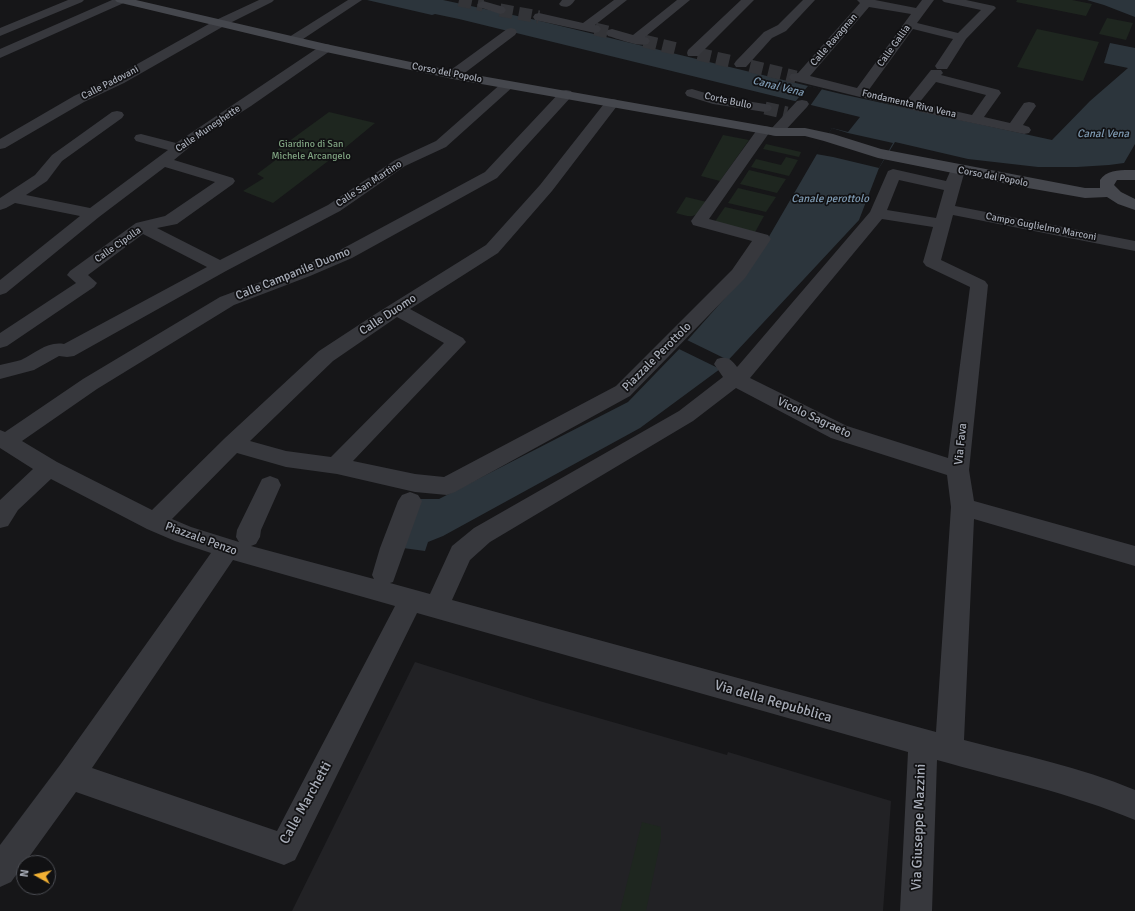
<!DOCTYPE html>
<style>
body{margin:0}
#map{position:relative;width:1135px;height:911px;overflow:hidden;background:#161618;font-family:Signika,sans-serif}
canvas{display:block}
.north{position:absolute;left:16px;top:855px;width:40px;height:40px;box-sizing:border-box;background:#111113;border:1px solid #4d4f55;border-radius:50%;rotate:278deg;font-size:11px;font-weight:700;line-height:16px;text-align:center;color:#a8adb8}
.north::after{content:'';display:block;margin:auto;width:14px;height:18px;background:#f2b134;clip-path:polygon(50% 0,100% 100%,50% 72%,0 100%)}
</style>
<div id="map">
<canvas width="1135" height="911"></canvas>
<div class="north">N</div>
</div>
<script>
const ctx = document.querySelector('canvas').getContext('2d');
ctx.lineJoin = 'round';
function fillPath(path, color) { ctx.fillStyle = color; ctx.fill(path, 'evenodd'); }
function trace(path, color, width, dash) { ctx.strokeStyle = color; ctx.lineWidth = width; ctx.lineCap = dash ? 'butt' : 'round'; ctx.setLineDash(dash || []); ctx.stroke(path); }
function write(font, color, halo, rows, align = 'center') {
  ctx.font = font + ' Signika,sans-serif'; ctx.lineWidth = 3.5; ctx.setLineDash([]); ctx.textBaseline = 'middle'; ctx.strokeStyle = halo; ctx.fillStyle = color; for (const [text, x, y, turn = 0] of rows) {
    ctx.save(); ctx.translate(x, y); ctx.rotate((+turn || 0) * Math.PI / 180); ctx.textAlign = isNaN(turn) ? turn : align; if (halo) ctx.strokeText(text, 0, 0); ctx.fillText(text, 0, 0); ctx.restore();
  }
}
const built = new Path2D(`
 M415 662 543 702 727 755 728 752 891 801 883 911H292Z`);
const green = new Path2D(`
 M1017 0H1072L1092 4 1086 16 1016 2Z
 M1107 18 1133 23 1126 40 1099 34Z
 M1037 29 1099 42 1083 81 1017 67Z
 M329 112 375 123 340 152 273 203 243 191 264 178 257 174 285 153 277 150Z
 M723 135 749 140 720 181 701 176Z
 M766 144 801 152 799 157 763 149Z
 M786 157 798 160 789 176 751 167 756 159 781 165Z
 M749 170 786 179 777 193 740 184Z
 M738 188 776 197 766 212 728 203Z
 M686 197 707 202C696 217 695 219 676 213Z
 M725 207 764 216 754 234 714 223Z
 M642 822 661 827V839L646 911H620Z`);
const water = new Path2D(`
 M367 0H443L536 20 841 94 1052 140 1090 101 1128 68 1104 63 1110 43 1135 48V144L1124 163 1109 165 1077 167H1038L968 159 895 142 879 168 859 220 720 369 640 428 443 536 428 542 425 551 403 548 420 499H439L628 402 685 343 749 271 832 128 848 132 860 117 459 19 435 14 432 15Z
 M1087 0H1135V17L1104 5Z`);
const pier = new Path2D(`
 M808 86 822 89 810 106 795 102Z
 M832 128 848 133 893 143 879 168 833 157 816 154Z
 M687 340 728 360 720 369 679 349Z`);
const streetTunnel = new Path2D(`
 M459 0 483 5
 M500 10 539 17
 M595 29 612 33
 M644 41 677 49
 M698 54 733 62
 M750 66 796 77
 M765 108 787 113`);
const street = new Path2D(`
 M68 0H84L82 2 0 36V28Z
 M112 0H128L126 2 0 58V49Z
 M259 0H274L272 2 224 26 124 83 84 102 5 148 0 149V139L74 96 114 77 216 20Z
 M348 0H362L297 43H289L287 40 289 37Z
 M562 0H575C571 6 568 8 561 6L559 4Z
 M614 0H627L595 25 599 26 601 29 599 32 595 33 535 20 533 17 535 14 539 13 583 23Z
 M677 0H690L645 37 648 38 650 41 648 44C637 47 619 39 608 36L606 33 608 30 612 29 633 35Z
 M741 0H754L698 56H688L687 53 688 50Z
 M803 0H815L786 31 772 38 746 67H736L734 64 736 61 764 32 778 25Z
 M857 0H875L916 8 922 0H934L917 23 958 33 981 10 944 2 942 0H966L994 6 996 8 994 10 966 39 947 69H937L935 66 953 39 913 29 868 91 907 100 931 70H941L943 73 941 75 999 90 1001 93 984 117 1010 123 1024 103 1029 102 1034 103 1036 106 1023 125 1029 127 1031 130 1029 133 1024 134 925 113 791 80 789 77 791 74 798 73 860 3ZM869 7 911 14 857 88 810 76ZM936 82 986 95 972 115 919 103Z
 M483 1 504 7 506 10 504 13 500 14 479 7 477 5 479 3Z
 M511 28 515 29 517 32 515 35 458 78H448L446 75 448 72 507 29Z
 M326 44 330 45 332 48 330 51 251 106 198 140 174 160 233 178 235 181 233 184 177 224 157 228 220 260 328 205 395 160 436 141 503 82H513L515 85 446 147 405 166 340 211 226 271 74 356 67 357 59 356 34 370 0 379V365C7 363 15 362 21 360 36 353 47 341 64 344L207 267 143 234 88 275 97 283 94 287 7 346 0 348V333L76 283 67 275 70 271 136 223 165 216 215 182 165 167 99 217 6 293 0 295V280L80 216 15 203 6 208 0 210V198L35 175 52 155 112 112 117 111 122 112 124 115 122 118 62 161 47 181 26 195 90 208 168 150 136 141 134 138 136 135 141 134 176 143 322 45Z
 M692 89 715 96 765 104 770 105 772 108 770 111 765 112 713 104 687 96 685 93 687 90Z
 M566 90 571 91 573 94 571 97 497 178 352 258 310 276 234 305 97 389 22 441 57 462 152 510 225 438 319 351 377 313 486 245 540 185 607 100 612 99 617 100 619 103 617 106 552 191 498 253 410 309 463 338 466 342 353 461 415 474 444 477 616 386 732 270 752 241 693 225 691 221 759 127 764 126 769 127 771 129 797 101 802 100 807 101 809 104 807 107 781 135 776 136 771 135 769 133 709 219 768 235 771 239 745 278 630 396 455 492 447 495 415 492 337 474 286 467 237 453 172 519 191 527 239 542 236 537 237 530 262 479 270 476 278 479 281 485 261 530 260 537 256 544 251 546 374 579 372 575 380 548 398 501 402 495 410 492 418 495 422 501 393 582 390 583 430 594 452 546 474 528 679 411 723 377 714 364 717 359C727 356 731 359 737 367L738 366 870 212 888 171 893 169 946 181 952 167 957 165 962 167 965 170 955 206 1135 241V251L953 215 941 260 985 281 988 285 969 470 974 501 1135 546V566L974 519 964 740C1021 755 1080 767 1135 790V820C1073 794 1001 778 937 760L932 911H900L908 752 417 613 295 860 284 865 76 792 11 882 0 887V845L60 765 211 553 175 541 147 529 51 479 18 510 8 526 0 528V500L33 469 0 448V430L5 432 83 379 220 297 298 268 340 250 485 172 561 91ZM899 180 944 190 936 218 887 210ZM882 219 933 227 923 262 926 266 970 287 948 458 847 426 750 378ZM397 317 444 343 331 457 286 451 250 441 333 361ZM736 388 831 438 947 475 951 507 936 732 452 600 470 560 490 542 693 421ZM233 560 395 606 277 831 92 768Z`);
const secondary = new Path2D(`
 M115 0H136L326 44 453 71 776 128H805L833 134 881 149 1085 188H1100V180C1107 169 1123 170 1135 170V180H1117L1114 185 1121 192 1135 199V210L1118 204 1107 197 1085 198 1028 188 878 158 824 141 805 136H776L453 79 326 52 121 3 117 2Z`);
const farStreetnames = [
 ["Calle Ravagnan",834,40,-49],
 ["Calle Gallia",894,46,-54],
 ["Corso del Popolo",447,73,11],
 ["Calle Padovani",110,83,-27],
 ["Corte Bullo",728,101,12],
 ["Fondamenta Riva Vena",909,104,13],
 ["Calle Muneghette",208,129,-34],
 ["Corso del Popolo",993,177,11],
 ["Calle San Martino",369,184,-33],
 ["Campo Guglielmo Marconi",1041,227,11],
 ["Calle Cipolla",118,245,-35]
];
const farParknames = [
 ["Giardino di San",311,144],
 ["Michele Arcangelo",311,156]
];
const farWaternames = [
 ["Canal Vena",778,87,14],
 ["Canal Vena",1103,134],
 ["Canale perottolo",830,199]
];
const streetNames = [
 ["Calle Campanile Duomo",293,274,-22],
 ["Calle Duomo",388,315,-33],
 ["Piazzale Perottolo",657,357,-45],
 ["Vicolo Sagraeto",814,418,25],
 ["Via Fava",961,444,-84],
 ["Piazzale Penzo",201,539,20]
];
const nearStreetnames = [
 ["Via della Repubblica",773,702,16],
 ["Calle Marchetti",306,803,-61],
 ["Via Giuseppe Mazzini",919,827,-88]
];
fillPath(built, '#222225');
fillPath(green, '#1e261f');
fillPath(water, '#2c353c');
fillPath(pier, '#161618');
trace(streetTunnel, '#333438', 13, [13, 6]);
fillPath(street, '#37383d');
fillPath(secondary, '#45474d');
write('10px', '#a8adb8', '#111113', farStreetnames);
write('10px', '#7fa381', '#111113', farParknames);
write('italic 11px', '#7f9bb3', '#111113', farWaternames);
write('12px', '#a8adb8', '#111113', streetNames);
write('14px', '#a8adb8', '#111113', nearStreetnames);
</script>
